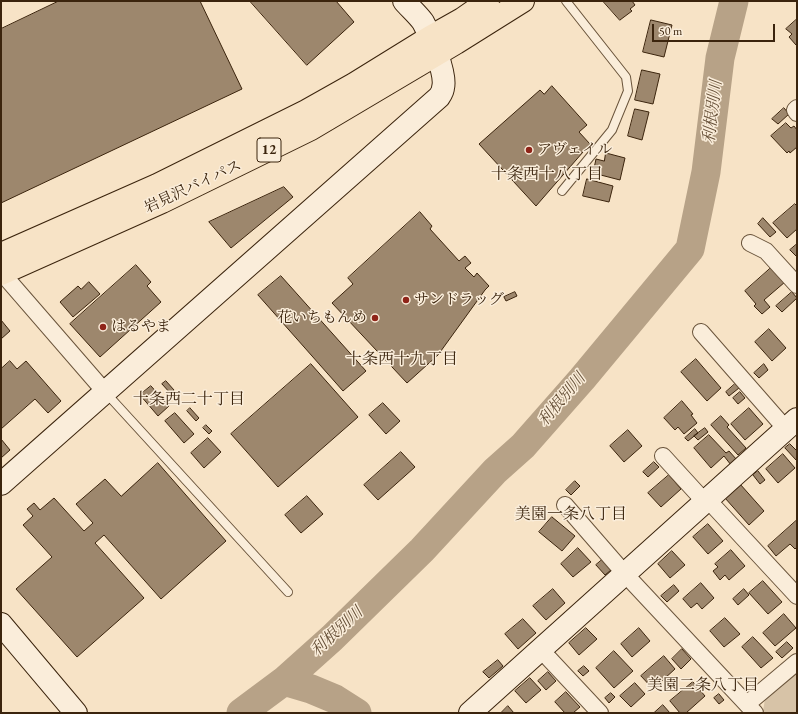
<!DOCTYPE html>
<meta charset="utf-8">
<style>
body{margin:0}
#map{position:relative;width:798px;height:714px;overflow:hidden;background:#f7e3c6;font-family:"EB Garamond",serif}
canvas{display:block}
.frame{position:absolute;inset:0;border:2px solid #3b240d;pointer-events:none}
.scale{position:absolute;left:652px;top:24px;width:123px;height:18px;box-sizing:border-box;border:2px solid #3b240d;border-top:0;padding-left:5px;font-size:12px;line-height:14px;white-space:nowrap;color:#3b240d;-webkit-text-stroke:3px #faedda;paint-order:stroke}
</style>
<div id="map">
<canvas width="798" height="714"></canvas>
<div class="frame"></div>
<div class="scale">50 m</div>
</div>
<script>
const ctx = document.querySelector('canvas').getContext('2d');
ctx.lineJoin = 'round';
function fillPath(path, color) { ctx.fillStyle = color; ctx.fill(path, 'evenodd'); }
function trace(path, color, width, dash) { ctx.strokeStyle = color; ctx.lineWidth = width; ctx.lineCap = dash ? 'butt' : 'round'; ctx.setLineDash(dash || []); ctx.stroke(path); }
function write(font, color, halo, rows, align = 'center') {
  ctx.font = font + ' "EB Garamond","Noto Serif JP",serif'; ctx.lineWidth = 3; ctx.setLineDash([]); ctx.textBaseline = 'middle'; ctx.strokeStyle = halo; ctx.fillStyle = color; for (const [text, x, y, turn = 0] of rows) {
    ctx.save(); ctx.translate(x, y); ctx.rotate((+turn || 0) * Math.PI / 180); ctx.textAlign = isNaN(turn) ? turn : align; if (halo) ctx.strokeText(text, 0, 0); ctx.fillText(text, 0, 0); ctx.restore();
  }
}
const green = new Path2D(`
 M797 673V713H766L763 711 765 699Z`);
const river = new Path2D(`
 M284 681 311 689 335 699 357 713
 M241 713 284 681 332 638 422 550 495 471 523 446 582 379 690 249 706 172 720 58 734 1`);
const building = new Path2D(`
 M59 1H200L242 89 1 203V29Z
 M250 1H336L354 22 307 65Z
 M603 1H632L635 5 630 9 632 11 620 20Z
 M797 19V44L796 45 789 37 792 34 786 29Z
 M651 20 672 25 664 57 643 52Z
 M642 70 660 74 653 104 635 100Z
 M552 86 587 125 579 132 590 144 536 206 479 144 540 90 544 94Z
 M784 108 789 114 778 124 772 119Z
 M635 109 649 112 642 140 628 136Z
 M786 123 791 128 794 126 797 130V147L790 153 789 151 787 153 771 136Z
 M606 153 625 158 620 180 593 173 596 159 604 161Z
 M587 179 613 186 609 202 583 196Z
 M284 187 293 197 231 248 209 222Z
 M795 204 797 206V229L787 238 773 223Z
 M420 212 432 226 430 229 459 261 465 256 471 263 465 268 474 277 477 273 489 286 485 290 438 355 407 383 332 303 353 284 348 278Z
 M763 218 776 232 770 237 758 224Z
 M797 244V257L790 250Z
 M136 265 151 282 147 286 161 302 100 357 70 324Z
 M772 267 785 282 764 300 770 307 762 314 754 306 756 304 745 291Z
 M281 276 366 371 343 391 258 295Z
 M89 282 100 294 73 317 60 302 78 286 81 289Z
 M515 292 517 296 506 301 504 297Z
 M792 292 797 298 782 312 776 306Z
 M1 320 10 331 1 339Z
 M769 329 786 348 772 361 755 342Z
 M696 359 721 388 707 401 681 372Z
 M10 361 17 369 26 361 61 401 48 413 35 399 1 429V369Z
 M311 364 358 417 278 487 231 434Z
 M764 364 768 370 759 378 754 373Z
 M166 381 174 390 171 394 162 384Z
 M735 384 739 388 729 396 726 392Z
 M151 386 169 406 158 416 140 395Z
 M740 392 745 398 738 404 733 398Z
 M682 401 693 414 691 415 697 423 684 434 678 427 675 430 664 418Z
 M383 403 400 421 386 434 369 415Z
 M190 408 199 418 196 421 187 411Z
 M749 408 763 424 745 440 731 424Z
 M175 413 194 434 184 443 165 421Z
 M721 416 729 425 727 427 746 448 738 455 711 425Z
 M206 425 212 431 209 434 203 428Z
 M705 428 708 432 698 440 694 436Z
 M695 429 698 433 688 441 685 438Z
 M628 430 642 446 624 462 610 446Z
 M709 435 726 453 729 451 737 460 731 465 724 456 711 468 694 448Z
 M208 438 221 452 204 468 191 453Z
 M1 439 10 450 1 458Z
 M790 444 797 451V458L796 460 785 448Z
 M401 452 415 467 378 500 364 485Z
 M783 454 795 468 778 483 766 469Z
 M654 462 659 467 648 477 643 472Z
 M158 463 226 541 161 599 104 535 95 543 144 598 77 657 16 589 52 557 23 525 33 516 27 509 34 503 40 510 54 498 84 531 93 523 76 504 105 479 121 496Z
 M758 471 765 480 760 484 753 475Z
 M669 475 681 489 661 507 648 493Z
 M575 481 580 486 571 495 566 490Z
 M740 484 764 511 749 525 725 498Z
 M307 496 323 514 301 533 285 515Z
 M552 517 575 536 562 551 539 532Z
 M797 520V547L795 549 790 544 776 556 768 546Z
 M708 524 723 541 708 554 693 537Z
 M578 548 591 562 573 577 561 564Z
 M731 550 745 566 729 580 725 575 720 580 713 571 718 567 715 564Z
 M672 551 685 565 670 578 658 564Z
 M602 560 611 570 605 575 596 565Z
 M763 581 782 602 768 614 749 593Z
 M701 583 714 598 702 609 697 603 691 608 683 599Z
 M674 585 679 591 667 602 661 596Z
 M553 589 565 603 546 620 533 606Z
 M744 589 749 595 738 605 733 599Z
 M784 614 796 628 775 646 763 633Z
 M725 618 740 634 724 647 710 631Z
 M523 619 536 633 518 649 505 634Z
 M586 628 597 639 579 655 569 643Z
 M639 628 650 641 632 657 621 644Z
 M753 637 773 658 761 668 742 647Z
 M787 642 793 648 782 658 776 652Z
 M682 649 691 659 681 669 672 659Z
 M614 651 633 671 614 688 596 668Z
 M664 656 675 669 653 689 641 676Z
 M498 660 503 666 489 678 483 672Z
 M584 666 589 671 583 676 578 671Z
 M548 672 556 681 546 690 538 681Z
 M530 678 541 690 526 703 515 691Z
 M693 682 705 696 686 713H680L670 701Z
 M635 683 645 694 631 707 620 696Z
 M566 692 580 707 573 713H565L555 702Z
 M611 693 615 697 609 703 605 698Z
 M719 694 724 700 719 704 714 698Z
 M663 705 670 713H654Z
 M508 706 514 713H501Z`);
const lane = new Path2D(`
 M562 191 612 130 628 91 626 77 566 1
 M106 393 288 592`);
const street = new Path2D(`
 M797 108 795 110 797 113
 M750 243 766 251 797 285
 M1 272 106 393
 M701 332 786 429
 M663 456 705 502
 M708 500 797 596
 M565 505 625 574 755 713
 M541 650 600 713
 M747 704 797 662`);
const secondary = new Path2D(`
 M1 484 439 97C441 94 443 91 443 88 447 74 430 35 423 22 418 15 410 8 404 1
 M1 624 76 713
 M470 713 797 419`);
const highway = new Path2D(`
 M1 254 157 185 306 111 354 84 430 37 462 19 488 1
 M1 274 162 202 311 129 456 43 523 1`);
const markers = [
 [529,150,4,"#8f2418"],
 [406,300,4,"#8f2418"],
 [375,318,4,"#8f2418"],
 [103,327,4,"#8f2418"]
];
const shields = [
 [269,150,24]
];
const shieldNames = [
 ["12",269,150]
];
const poiNames = [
 ["アヴェイル",537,150],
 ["サンドラッグ",414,300],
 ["花いちもんめ",367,318,"right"],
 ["はるやま",111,327]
];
const streetNames = [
 ["岩見沢バイパス",193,187,-25]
];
const waterNames = [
 ["利根別川",713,112,-83],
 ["利根別川",562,400,-50],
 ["利根別川",337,632,-43]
];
const neighbourhoodNames = [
 ["十条西十八丁目",547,175],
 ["十条西十九丁目",402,360],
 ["十条西二十丁目",189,400],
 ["美園一条八丁目",571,515],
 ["美園二条八丁目",703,686]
];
fillPath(green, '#d7c3a7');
trace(river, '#b7a287', 29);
fillPath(building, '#9d876d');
trace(building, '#3b240d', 1);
trace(lane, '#6a543b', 10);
trace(street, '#6a543b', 18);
trace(secondary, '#3b240d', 24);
trace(highway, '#3b240d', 24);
trace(lane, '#faedda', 8);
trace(street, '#faedda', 16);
trace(secondary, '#faedda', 22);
trace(highway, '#f7e3c6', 22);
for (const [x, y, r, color] of markers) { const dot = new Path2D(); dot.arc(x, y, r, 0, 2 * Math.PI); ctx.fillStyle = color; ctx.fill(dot); trace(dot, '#faedda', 1.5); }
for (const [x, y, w] of shields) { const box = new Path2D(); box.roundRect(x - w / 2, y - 12, w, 24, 3); ctx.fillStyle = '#faedda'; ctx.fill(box); trace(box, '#3b240d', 1); }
write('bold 14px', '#3b240d', null, shieldNames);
write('15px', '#3b240d', '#faedda', poiNames, 'left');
write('15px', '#3b240d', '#faedda', streetNames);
write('italic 16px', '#665038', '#faedda', waterNames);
write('16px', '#3b240d', '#faedda', neighbourhoodNames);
</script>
